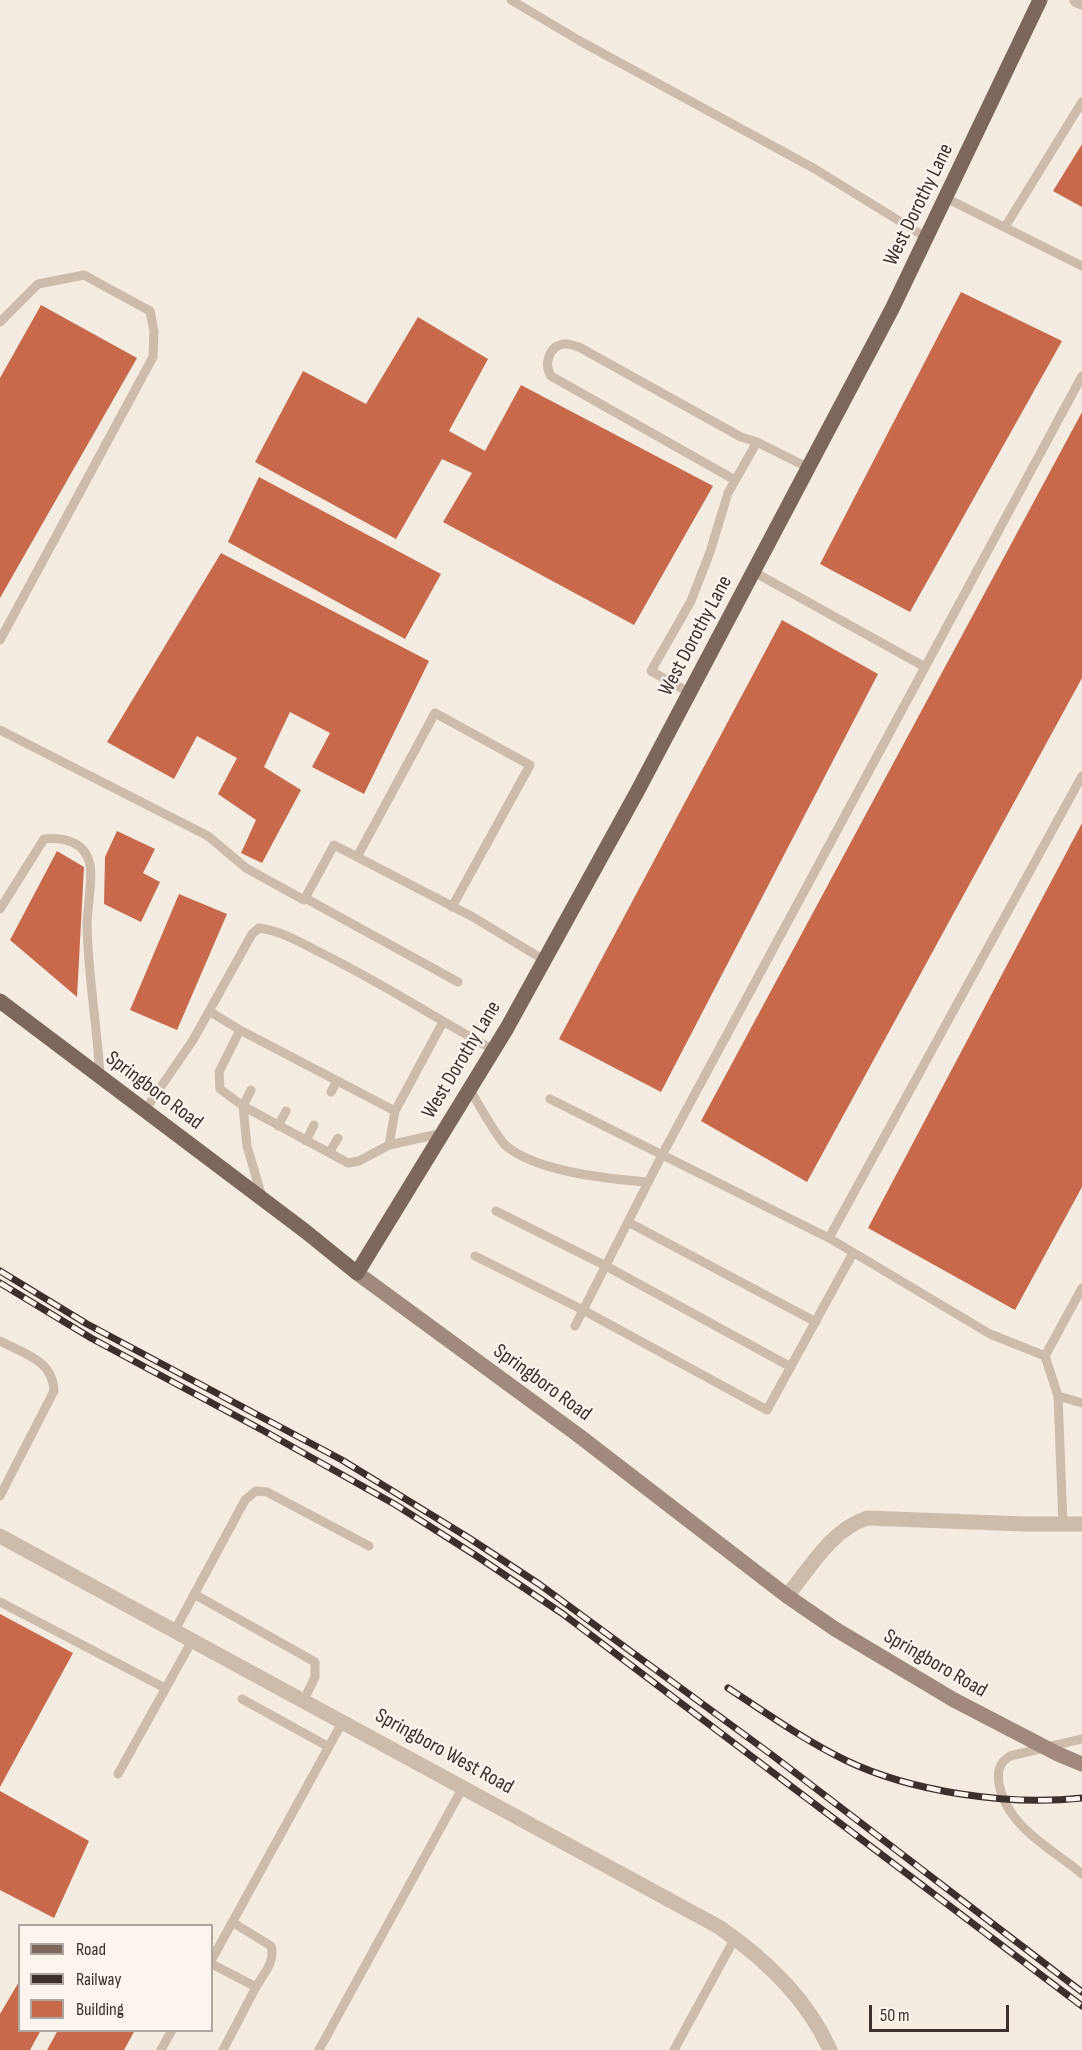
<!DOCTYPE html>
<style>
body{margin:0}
#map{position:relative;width:1082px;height:2050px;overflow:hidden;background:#f4ebe1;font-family:"Sofia Sans Condensed",sans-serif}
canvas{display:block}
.legend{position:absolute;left:18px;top:1924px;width:195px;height:108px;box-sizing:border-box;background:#fbf5ee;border:2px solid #aea6a0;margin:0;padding:8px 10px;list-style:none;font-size:18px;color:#3b302b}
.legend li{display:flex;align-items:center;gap:12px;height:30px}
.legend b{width:30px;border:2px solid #aea6a0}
.scale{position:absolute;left:869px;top:2005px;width:140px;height:27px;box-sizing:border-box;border:3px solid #3b302b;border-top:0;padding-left:8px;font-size:18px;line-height:21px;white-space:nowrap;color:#3b302b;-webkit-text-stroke:4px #fbf5ee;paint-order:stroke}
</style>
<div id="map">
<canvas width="1082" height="2050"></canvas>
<ul class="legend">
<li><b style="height:8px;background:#7d675c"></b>Road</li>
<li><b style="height:8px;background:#3b302b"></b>Railway</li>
<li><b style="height:16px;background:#c8694b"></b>Building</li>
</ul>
<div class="scale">50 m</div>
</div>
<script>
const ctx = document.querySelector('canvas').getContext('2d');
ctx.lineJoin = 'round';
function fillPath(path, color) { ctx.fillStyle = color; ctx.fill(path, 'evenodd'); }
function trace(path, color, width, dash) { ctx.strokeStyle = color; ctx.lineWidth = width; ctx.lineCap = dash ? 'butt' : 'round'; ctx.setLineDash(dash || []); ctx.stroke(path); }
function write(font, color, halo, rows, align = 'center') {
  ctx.font = font + ' "Sofia Sans Condensed",sans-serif'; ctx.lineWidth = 4.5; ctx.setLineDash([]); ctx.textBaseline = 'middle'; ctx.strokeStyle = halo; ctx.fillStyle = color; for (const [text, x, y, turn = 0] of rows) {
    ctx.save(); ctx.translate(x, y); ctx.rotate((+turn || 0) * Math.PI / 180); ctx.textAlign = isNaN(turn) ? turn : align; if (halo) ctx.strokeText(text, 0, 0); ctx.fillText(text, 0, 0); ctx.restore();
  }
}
const building = new Path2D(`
 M1082 144V207L1053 191Z
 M961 292 1062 341 910 612 820 564Z
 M41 305 137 358 0 598V378Z
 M418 317 488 359 449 431 485 451 521 385 713 486 634 625 443 522 472 473 442 459 396 539 255 462 303 371 366 404Z
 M1082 412V678L807 1182 701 1121Z
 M259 477 441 574 405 639 228 542Z
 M221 553 429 661 364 794 312 767 330 733 290 712 264 767 301 790 262 863 241 853 256 820 218 794 237 758 197 736 174 779 107 742Z
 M782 620 878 674 661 1092 559 1039Z
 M1082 823V1187L1015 1310 868 1228Z
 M117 831 155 849 143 873 160 882 141 922 104 904 105 857Z
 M57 851 84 867 77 997 10 940Z
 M179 894 227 914 177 1030 130 1010Z
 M0 1614 73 1653 0 1787Z
 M0 1791 89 1841 54 1918 0 1890Z
 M20 1980V2030H41L30 2050H0V2014Z
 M58 2030H135L124 2050H47Z`);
const service = new Path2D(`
 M511 0 580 41 815 169 927 238
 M946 198 1082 266
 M1005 227 1082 102
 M0 322 38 284 84 275 150 311 154 331 153 357 0 640
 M735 480 551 376C544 365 548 346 564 344 568 343 574 346 579 347L741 437 757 442
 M754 572 925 667
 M690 693 651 671 691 601 710 552 728 493 757 442 809 468
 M0 730 208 836 246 868 304 900 334 845 473 917 544 960
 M357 857 435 713 530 765 452 907
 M305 898 458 982
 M0 909 44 839C62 837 83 841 89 861 94 874 87 909 87 925 88 975 97 1025 100 1076
 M209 1011 240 1030 395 1111 389 1145
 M240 1030 219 1072 220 1089 243 1106 348 1163 359 1161 389 1145 443 1133
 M251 1090 243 1106 247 1146 262 1197
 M470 1090C478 1103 496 1136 505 1145 536 1172 608 1179 648 1182
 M331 1092 337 1081
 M550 1099 829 1238 990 1334 1045 1356
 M145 1110 193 1040 252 934 259 928C281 931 300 942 319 952 379 981 435 1018 494 1050
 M395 1111 443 1022
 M278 1126 286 1111
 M306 1141 314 1125
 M329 1153 338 1138
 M496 1211 606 1266 791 1367
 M628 1222 816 1322
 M829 1238 1082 776
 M475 1256 583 1310 767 1410 853 1253
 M575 1326 662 1155 1082 376
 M0 1341C24 1354 53 1360 54 1391L0 1496
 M1058 1396 1082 1403
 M1063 1524 1058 1396 1045 1356 1082 1288
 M194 1594 315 1662V1677L304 1700
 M0 1602 165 1688
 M175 1630 245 1500 256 1491 267 1492 369 1546
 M242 1699 329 1747
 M1082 1739 1010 1756C999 1763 997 1771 999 1784 1007 1827 1051 1848 1082 1874
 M118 1774 193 1639
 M232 1922 271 1946C276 1961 263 1975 256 1987
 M212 1959 343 1721
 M212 1964 256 1987 223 2050
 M161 2050 172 2030
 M319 2050 463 1787
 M674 2050 735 1938`);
const minor = new Path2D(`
 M787 1596C810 1568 831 1530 867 1518L1025 1524H1082`);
const tertiary = new Path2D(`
 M1077 0 1082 2
 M0 1536 719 1927C764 1958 807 1998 830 2050`);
const secondary = new Path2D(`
 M357 1273 578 1435 787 1596 835 1629 954 1700`);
const primary = new Path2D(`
 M0 1001 305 1231 357 1273 507 1028 637 792 892 309 1040 0`);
const rail = new Path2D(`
 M0 1271 87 1324 342 1460 469 1538 539 1584 772 1755 1082 1992
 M0 1283 91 1338 264 1431 396 1505 475 1555 563 1614 1082 2006
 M728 1688C766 1713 804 1740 845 1760 911 1792 1009 1806 1082 1798`);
const secondaryBridge = new Path2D(`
 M954 1700 1058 1754 1082 1764`);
const streetNames = [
 ["West Dorothy Lane",919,205,-64],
 ["West Dorothy Lane",696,636,-62],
 ["West Dorothy Lane",462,1060,-59],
 ["Springboro Road",154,1091,37],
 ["Springboro Road",542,1383,36],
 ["Springboro Road",935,1664,30],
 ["Springboro West Road",444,1752,29]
];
fillPath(building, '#c8694b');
trace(service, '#cdbbac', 9);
trace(minor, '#cdbbac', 15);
trace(tertiary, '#cdbbac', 15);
trace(secondary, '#a18a7d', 15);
trace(primary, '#7d675c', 15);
trace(rail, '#3b302b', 7);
trace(rail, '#fbf5ee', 4.5, [14]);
trace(secondaryBridge, '#a18a7d', 15);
write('21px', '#3b302b', '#fbf5ee', streetNames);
</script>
